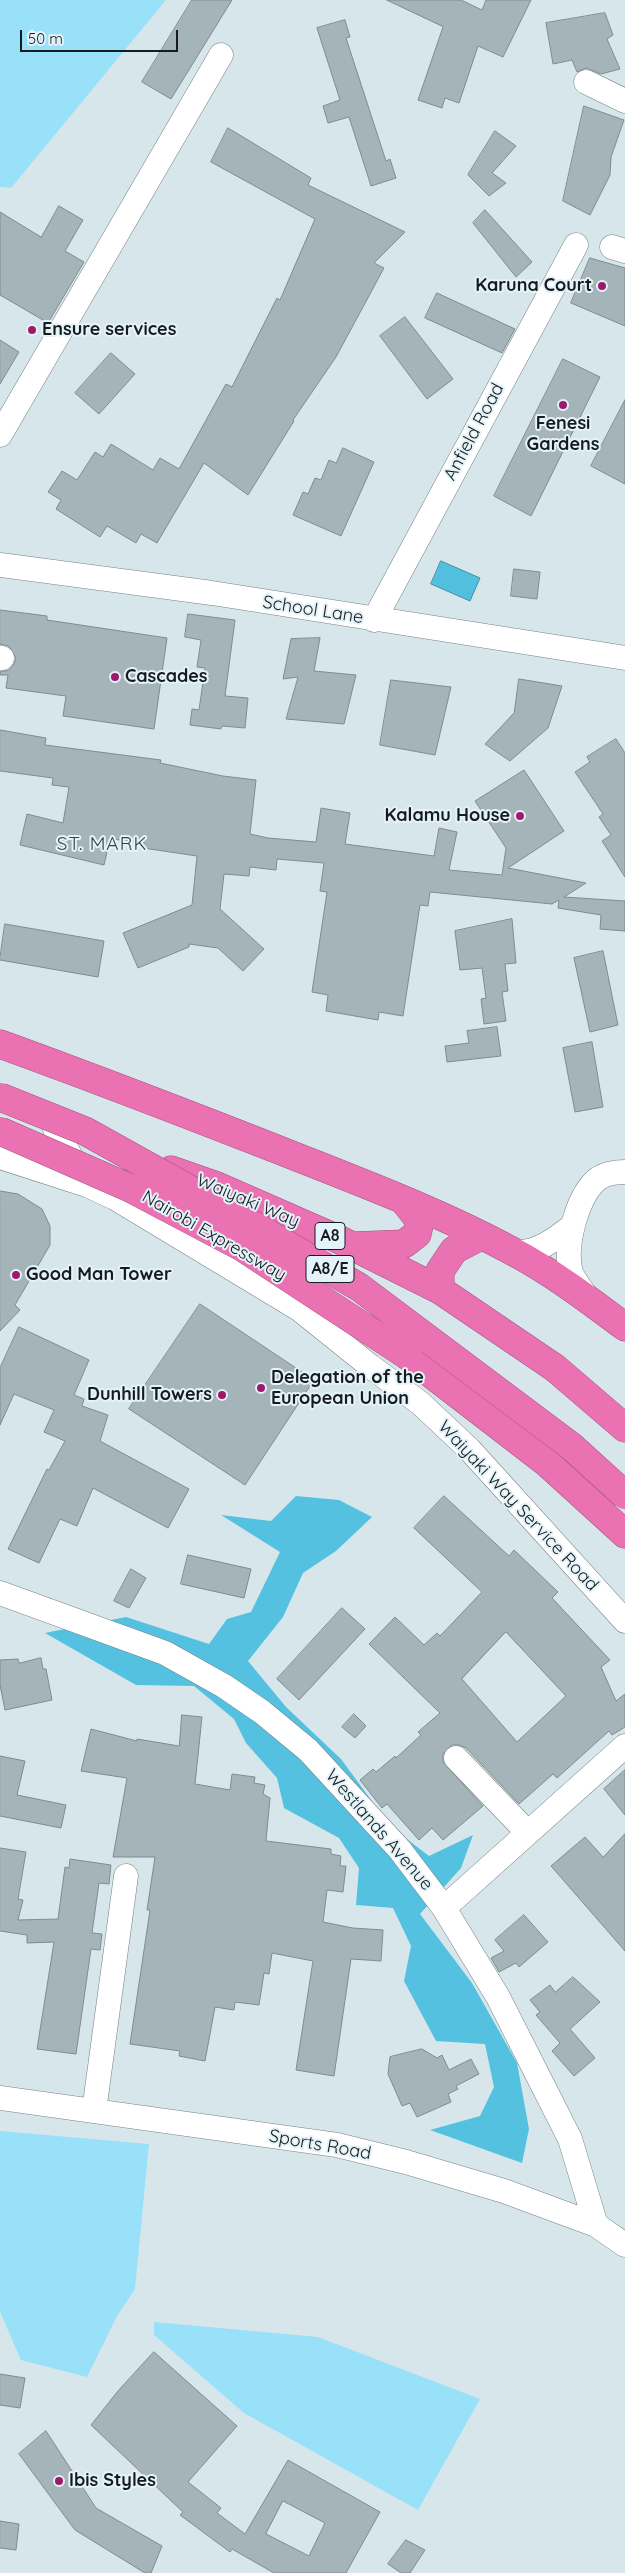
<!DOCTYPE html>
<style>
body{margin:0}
#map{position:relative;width:625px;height:2573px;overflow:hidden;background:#d7e6eb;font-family:Quicksand,sans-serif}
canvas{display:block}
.scale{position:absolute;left:20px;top:30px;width:158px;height:22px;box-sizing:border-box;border:2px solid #161b1d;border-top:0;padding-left:6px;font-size:15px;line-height:18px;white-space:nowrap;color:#161b1d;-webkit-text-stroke:4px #e4f3f9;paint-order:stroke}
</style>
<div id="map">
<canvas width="625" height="2573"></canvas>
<div class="scale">50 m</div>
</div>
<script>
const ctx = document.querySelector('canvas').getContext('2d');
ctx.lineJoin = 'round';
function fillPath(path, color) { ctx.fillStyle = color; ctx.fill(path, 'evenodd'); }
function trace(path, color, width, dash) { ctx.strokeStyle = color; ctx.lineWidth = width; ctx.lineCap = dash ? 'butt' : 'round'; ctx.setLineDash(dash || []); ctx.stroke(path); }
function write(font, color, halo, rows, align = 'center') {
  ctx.font = font + ' Quicksand,sans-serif'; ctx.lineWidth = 4; ctx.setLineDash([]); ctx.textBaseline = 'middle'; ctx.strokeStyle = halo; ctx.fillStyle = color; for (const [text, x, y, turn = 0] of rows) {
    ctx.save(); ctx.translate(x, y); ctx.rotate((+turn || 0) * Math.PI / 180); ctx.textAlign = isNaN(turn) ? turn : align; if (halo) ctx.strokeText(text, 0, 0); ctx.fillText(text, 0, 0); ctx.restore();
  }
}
const green = new Path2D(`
 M0 0H166L11 188 0 187Z
 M0 2131 149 2144 135 2289 117 2316 87 2377 21 2360 0 2312Z
 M154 2322 318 2337 480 2399 418 2510 244 2413 154 2335Z`);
const forest = new Path2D(`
 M296 1496 339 1500 372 1517 336 1551 303 1573 283 1617 248 1661 286 1707 341 1759 391 1827 429 1856 473 1835 461 1868 420 1914 472 1983 517 2063 529 2129 522 2163 430 2130 480 2116 494 2087 485 2044 436 2041 404 1981 411 1946 393 1908 356 1905 359 1868 339 1838 284 1808 277 1778 246 1743 234 1719 194 1686 136 1685 45 1633 126 1617 209 1644 227 1619 251 1612 280 1552 221 1515 271 1521Z`);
const water = new Path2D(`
 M441 561 480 578 470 601 431 584Z`);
const building = new Path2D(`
 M192 0H232L171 99 142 82Z
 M387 0H461L482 10 486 0H531L503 57 478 46 459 103 445 98 442 108 418 100 443 27Z
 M605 13 613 35 607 39 620 69 601 74 586 68 577 72 572 60 553 64 546 23Z
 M345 20 350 37 346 38 386 161 390 159 396 178 371 186 349 117 328 123 323 106 340 100 317 28Z
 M584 106 624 120 611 157 610 175 590 215 563 201Z
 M228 128 311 178 308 185 405 232 374 263 384 268 336 357 293 420 294 421 248 495 204 463 157 543 141 534 136 543 107 526 100 537 56 509 61 500 48 492 62 471 77 480 95 452 103 457 111 444 153 470 160 458 179 469 226 384 232 387 277 298 280 300 315 219 211 162Z
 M495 131 516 146 492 173 506 183 489 196 468 175Z
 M59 206 83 220 65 251 84 262 48 323 0 295V212L41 237Z
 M485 210 532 262 516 277 473 223Z
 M590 258 625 268V326L571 303Z
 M437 293 515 329 502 353 425 318Z
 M405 317 453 379 427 399 380 336Z
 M0 340 19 352 0 384Z
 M111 353 135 374 99 414 75 393Z
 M563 359 600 377 531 516 494 496Z
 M625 400V484L591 466Z
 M343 448 374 462 341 536 293 515 303 492 308 494 315 478 321 480 329 460 336 463Z
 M514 569 540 572 537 599 511 596Z
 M0 610 47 616V620L167 638 154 729 63 716 66 696 6 688 8 675H0V672L9 670 14 664 16 658 9 646 0 644Z
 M188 614 235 620 225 696 248 698 245 728 222 726 221 729 190 725 192 709 199 710 205 668 197 667 201 640 185 637Z
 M320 638 314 671 356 675 344 724 286 719 298 677 283 679 291 639Z
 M519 679 562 686 548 728 510 761 485 744 514 713Z
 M391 680 451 687 435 755 380 745Z
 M0 730 46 738 45 745 161 760 160 763 223 776 256 780 250 834 268 838 316 842 321 808 350 813 345 844 434 856 439 828 457 832 449 870 502 875 506 848 475 801 524 770 564 831 508 868 586 883 564 897 625 901V931L600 929 601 915 558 908 559 900 552 904 430 892 428 906 420 905 403 1016 379 1012 378 1020 326 1011 328 995 312 992 327 892 320 891 324 863 277 859 276 870 250 867 249 876 224 874 220 909 264 949 243 971 218 948 189 944V947L138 968 123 933 192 905 197 856 143 848 144 842 110 839 104 865 20 845 27 814 63 823 69 787 52 785 53 778 0 771Z
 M616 739 625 753V877L602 841 611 835 599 817 603 814 575 772 590 762 587 757Z
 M512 919 516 963 505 964 508 991 502 992 506 1021 484 1024 481 999 486 998 482 968 460 970 455 931Z
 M5 924 104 941 98 977 0 960Z
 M603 951 618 1025 590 1032 574 958Z
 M497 1027 501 1056 447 1062 445 1046 469 1043 467 1031Z
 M592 1042 603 1107 575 1112 563 1048Z
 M0 1191 18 1194 42 1209 50 1226V1245L15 1305 20 1310 0 1331Z
 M200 1304 314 1380 245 1485 129 1409Z
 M19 1327 89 1360 74 1395 84 1399 82 1406 108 1415 100 1441 189 1489 168 1528 93 1488 77 1526 60 1519 39 1563 8 1549 47 1469 49 1470 65 1441 44 1432 54 1410 14 1394 0 1425V1368Z
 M444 1496 509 1556 514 1550 558 1592 552 1598 610 1660 601 1667 616 1701 625 1694V1727L612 1735 609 1731 557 1778 553 1774 519 1804 466 1748 459 1745H452L443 1754V1762L483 1806 443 1840 432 1828 419 1840 387 1804 382 1808 360 1780 373 1769 376 1772 395 1756 396 1758 421 1735 418 1732 440 1713 369 1644 395 1617 424 1645 437 1633 440 1636 482 1592 414 1528ZM506 1632 566 1696 517 1742 462 1679Z
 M188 1555 251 1569 244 1598 181 1584Z
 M131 1569 146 1578 129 1608 114 1601Z
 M342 1608 365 1629 299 1700 277 1679Z
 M41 1658 43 1669H46L52 1700 5 1710 0 1685V1660L18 1659 19 1663Z
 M354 1714 366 1726 355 1738 342 1727Z
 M182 1715 202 1717 195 1784 230 1790 232 1774 255 1777 254 1783 265 1785 263 1794 270 1798 266 1841 331 1849V1854L341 1856 340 1866H346L343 1892 327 1890 323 1922 353 1928 383 1930 381 1961 351 1959 334 2076 296 2070 313 1961 272 1953 269 1974 264 1973 259 2005 235 2002 234 2010 215 2007 205 2061 179 2056 180 2051 130 2044 150 1910H147L155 1857H113L127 1778 81 1771 91 1729 137 1741V1739L179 1746Z
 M0 1756 25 1761 17 1795 66 1805 61 1828 0 1816Z
 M625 1770V1815L604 1789Z
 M625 1834V1951L551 1866 585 1837 603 1857Z
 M0 1848 26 1852 18 1899 23 1900 18 1920 58 1919 65 1867 69 1868 70 1859 111 1865 109 1884 99 1883 92 1933 102 1934 100 1950 91 1949 76 2054 37 2049 54 1942 27 1943V1935L0 1931Z
 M524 1915 548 1942 519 1967 516 1963 499 1972 491 1958 504 1951 495 1940Z
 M573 1977 600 2002 570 2029 595 2058 574 2076 552 2051 560 2043 536 2015 540 2012 530 2000 550 1985 555 1992Z
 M422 2049 437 2058 442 2055 449 2070 471 2059 479 2074 456 2086 458 2089 448 2094 451 2102 417 2117 410 2103 402 2106 388 2074 390 2057Z
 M154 2352 237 2426 188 2482 221 2508 217 2513 245 2534 288 2460 380 2512 346 2573H274L232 2549 230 2552 180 2515 183 2512 91 2425 118 2391ZM283 2501 325 2523 309 2556 266 2534Z
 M0 2374 25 2378 20 2408 0 2405Z
 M46 2431 96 2508 162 2546 151 2573H145L75 2530 19 2454Z
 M0 2521 19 2524 16 2550 0 2548Z
 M406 2540 425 2550 410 2573H401L388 2564Z`);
const street = new Path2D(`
 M586 82 625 101
 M612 247 625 251
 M0 435 221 55
 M0 565 212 593 625 658
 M374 620 576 245
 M0 658H2
 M55 1129 87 1185 115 1198 299 1309 370 1366 420 1403 469 1449 625 1621
 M0 1157 87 1185
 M513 1251C534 1256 557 1238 572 1226
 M587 1298C582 1289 571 1278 570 1268 565 1243 578 1193 599 1178 607 1173 616 1172 625 1172
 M0 1593 165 1653 224 1686 262 1712 308 1750 400 1850 444 1908 498 1997 570 2139 596 2225
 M456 1758 527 1832
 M444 1908 625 1746
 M0 2098 337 2145 406 2162 504 2191 596 2225 625 2245
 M94 2111 126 1876`);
const highway = new Path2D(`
 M0 1044C94 1078 187 1114 279 1150 357 1181 438 1211 512 1251 552 1272 589 1300 625 1327
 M171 1170 217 1186 338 1239 440 1290 555 1368 625 1428
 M354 1246 404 1244 417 1234 420 1221 405 1202
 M440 1290V1271L454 1250 481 1236
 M408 1356 547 1463 625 1534`);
const highwayBridge = new Path2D(`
 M0 1097 85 1131 245 1220 359 1287 571 1446 625 1495
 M0 1131 130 1188 242 1247 408 1356`);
const markers = [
 [602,286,5,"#9d196a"],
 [32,330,5,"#9d196a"],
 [563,405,5,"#9d196a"],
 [115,677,5,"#9d196a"],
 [520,816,5,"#9d196a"],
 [16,1275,5,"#9d196a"],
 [261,1388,5,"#9d196a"],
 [222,1395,5,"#9d196a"],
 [59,2481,5,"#9d196a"]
];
const shields = [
 [330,1236,30],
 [330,1269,48]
];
const shieldNames = [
 ["A8",330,1236],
 ["A8/E",330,1269]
];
const poiNames = [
 ["Karuna Court",592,286,"right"],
 ["Ensure services",42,330],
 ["Fenesi",563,424,"center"],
 ["Gardens",563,445,"center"],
 ["Cascades",125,677],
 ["Kalamu House",510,816,"right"],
 ["Good Man Tower",26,1275],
 ["Delegation of the",271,1378],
 ["European Union",271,1399],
 ["Dunhill Towers",212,1395,"right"],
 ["Ibis Styles",69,2481]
];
const streetNames = [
 ["Anfield Road",474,432,-62],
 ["School Lane",313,610,9],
 ["Waiyaki Way",248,1201,23],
 ["Nairobi Expressway",214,1236,30],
 ["Waiyaki Way Service Road",518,1506,47],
 ["Westlands Avenue",379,1830,49],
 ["Sports Road",320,2145,10]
];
const neighbourhoodNames = [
 ["ST. MARK",102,844]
];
fillPath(green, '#98e1f9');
fillPath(forest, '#55c1e1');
fillPath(water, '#53bfdf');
trace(water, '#418ea5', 1);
fillPath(building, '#a5b4b9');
trace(building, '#7e8c91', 1);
trace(street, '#758388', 25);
trace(highway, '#a0547e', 29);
trace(street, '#fff', 24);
trace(highway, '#eb72b2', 28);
trace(highwayBridge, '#a0547e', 29, []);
trace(highwayBridge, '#eb72b2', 28);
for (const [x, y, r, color] of markers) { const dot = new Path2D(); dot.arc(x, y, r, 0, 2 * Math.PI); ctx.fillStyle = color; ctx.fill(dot); trace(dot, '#e4f3f9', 2); }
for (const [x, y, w] of shields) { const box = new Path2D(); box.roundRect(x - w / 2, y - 13.5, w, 27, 4); ctx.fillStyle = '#e4f3f9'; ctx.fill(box); trace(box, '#161b1d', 1); }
write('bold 16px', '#161b1d', null, shieldNames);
write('bold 18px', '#161b1d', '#e4f3f9', poiNames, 'left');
write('18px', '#161b1d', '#e4f3f9', streetNames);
ctx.letterSpacing = '1px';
write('19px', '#374348', '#e4f3f9', neighbourhoodNames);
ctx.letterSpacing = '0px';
</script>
